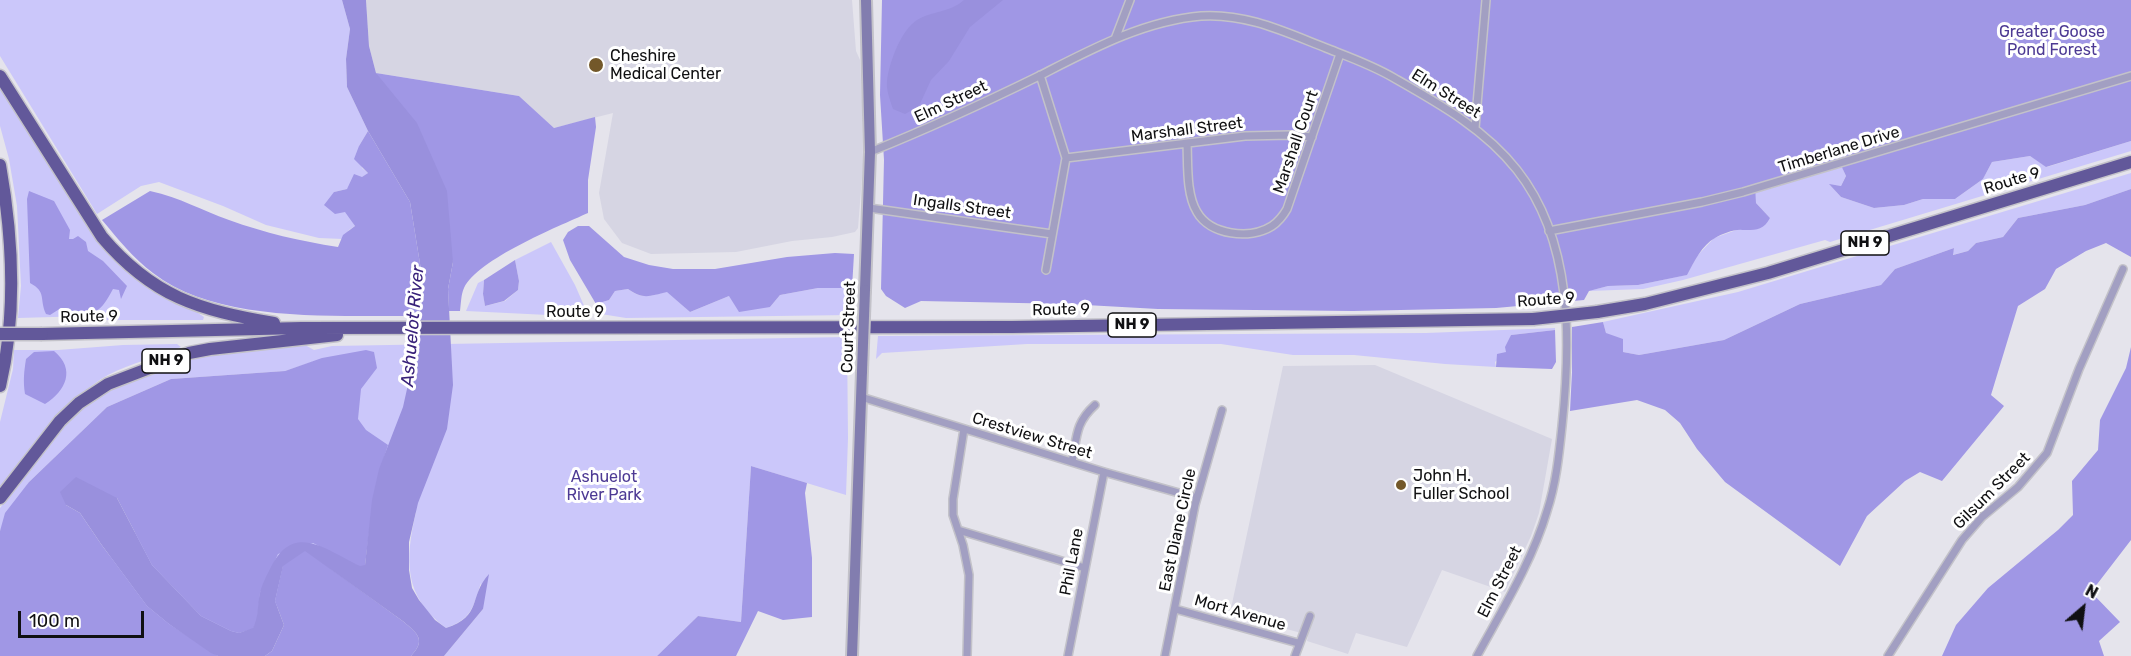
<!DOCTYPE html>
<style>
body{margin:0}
#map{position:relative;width:2131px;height:656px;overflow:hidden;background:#e5e4ec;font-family:Rubik,sans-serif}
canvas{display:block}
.north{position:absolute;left:2053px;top:578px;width:60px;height:60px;-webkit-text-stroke:4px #fff;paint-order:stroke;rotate:28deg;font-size:16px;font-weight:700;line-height:24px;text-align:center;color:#101012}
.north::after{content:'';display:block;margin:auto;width:21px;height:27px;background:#101012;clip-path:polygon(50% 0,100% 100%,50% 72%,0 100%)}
.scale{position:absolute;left:18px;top:611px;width:126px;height:27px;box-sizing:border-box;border:3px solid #101012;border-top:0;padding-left:8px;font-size:18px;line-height:21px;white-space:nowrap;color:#101012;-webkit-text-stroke:4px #fff;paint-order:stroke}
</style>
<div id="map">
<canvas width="2131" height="656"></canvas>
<div class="north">N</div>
<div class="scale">100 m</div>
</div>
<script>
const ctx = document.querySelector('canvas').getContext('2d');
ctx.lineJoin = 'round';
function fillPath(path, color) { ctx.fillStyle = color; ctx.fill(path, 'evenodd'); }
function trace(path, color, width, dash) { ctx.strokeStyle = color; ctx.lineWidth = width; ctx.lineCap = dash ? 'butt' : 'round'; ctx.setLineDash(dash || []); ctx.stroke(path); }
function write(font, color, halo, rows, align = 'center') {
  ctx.font = font + ' Rubik,sans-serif'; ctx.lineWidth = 6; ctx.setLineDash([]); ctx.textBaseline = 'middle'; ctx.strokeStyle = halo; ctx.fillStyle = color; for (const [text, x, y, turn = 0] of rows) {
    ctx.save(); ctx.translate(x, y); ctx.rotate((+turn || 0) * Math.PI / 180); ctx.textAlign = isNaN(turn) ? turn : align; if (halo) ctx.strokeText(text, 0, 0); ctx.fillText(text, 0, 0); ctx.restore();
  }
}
const built = new Path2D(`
 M366 0H852L856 51 860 60 862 100 863 165 858 228 855 232 832 237 792 241 736 252 651 254 622 243 604 219 599 193 613 113 554 128 519 96 376 73 369 46Z
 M1375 365 1552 439 1539 513 1531 536 1505 592 1442 570 1407 647 1356 633 1348 654 1307 641 1308 635 1230 613 1283 366Z`);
const green = new Path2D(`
 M0 0H342L350 29 346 59 347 87 368 131 359 146 362 168 368 173 347 189 334 192 355 226 349 230 343 239 319 238 266 225 223 206 159 182 141 186 97 214 0 56Z
 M0 81 99 238 192 309 204 317 203 320H91L95 319 88 316 18 318 21 286 17 206 9 159 0 126Z
 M2131 141V151L1830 242 1825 240 1683 280 1643 289 1588 291 1608 286 1638 285 1686 275 1698 255 1714 238 1770 218 1756 203 1755 193 1842 167 1846 176 1841 186 1830 185 1841 197 1874 208 1904 205 1923 199H1955L1983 179 1992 162 2030 156 2047 167Z
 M2131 173V189L2085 205 2018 218 2003 237 1976 243 1968 251 1952 255 1954 248 1895 269 1881 285 1800 304 1724 340 1639 355 1623 352 1606 333 1603 322 1738 292Z
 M551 242 575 285 589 317 466 311 478 283 484 280 483 293 485 306 505 301 518 290 519 281 515 260Z
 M818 288H852L851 315 626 318 601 314 596 304 609 300 615 291 628 289C643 300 650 296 667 291L690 312 729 296 770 307 780 295Z
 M1555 328V330L1511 335 1506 352 1495 362 1496 367 1445 364 1354 355H1293L1221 344H1027L882 353 876 359 878 336 1426 333Z
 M847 337 848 438 846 495 751 466 741 622 698 616 657 656H444L483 609 481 583C473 607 472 619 446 628 403 597 405 559 416 512L211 653 218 656H0L284 395 315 361 285 371 171 379 107 407 29 482 0 531V508L75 413 105 390 197 356 305 345 314 350 332 346Z
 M123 345 177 344 181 347C157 358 133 362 108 375 63 401 31 447 0 487V422L13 369 14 350H58Z`);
const forest = new Path2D(`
 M882 0H2131V141L2046 167 2030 156 1992 162 1983 179 1955 199H1923L1904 205 1874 208 1841 197 1829 184 1841 186 1846 176 1839 161 1755 184 1756 203 1770 218C1763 231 1755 230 1742 230 1735 229 1722 234 1715 238 1702 245 1694 262 1687 275L1638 285 1608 286 1589 291 1584 300 1496 308 1353 311 1158 309 1068 304 921 301 905 308 886 296 881 289 884 160 880 95Z
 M376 73 519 96 554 128 595 117 596 127 588 180V213C557 227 478 259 464 288 461 294 461 304 460 311H449L448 289 453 262Z
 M368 131 410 202 421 270 417 316C338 315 218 324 153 273 133 258 118 239 102 220L150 191C181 198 201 210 229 220 265 233 300 241 338 247L343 235 355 226 345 212 335 214 324 205 334 192 347 189 354 174 362 177 368 173 354 159 359 146Z
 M2131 189V257L2106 243 2086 251 2056 269 2045 289 2018 306 1991 395 2004 406 1942 481 1920 472 1905 481 1867 516 1840 566 1725 482 1697 449 1680 423 1665 410 1637 400 1570 411 1572 372V327L1603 322 1606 333 1623 339V352L1639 355 1724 340 1800 304 1881 285 1895 269 1954 248 1953 255 1968 251 1976 243 2003 237 2018 218 2085 205Z
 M29 191 54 201 70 230 69 239H73L78 236 86 242 88 251 103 261 127 286 121 299 119 290 113 289C100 313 97 314 69 314L66 309 61 308 50 315 46 314C39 299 47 292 30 283L27 199Z
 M578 226H589L624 257 649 265 673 269H715L787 257 835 253 854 254 852 288H818L780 295 770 307 739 312 729 296 690 312 667 292C650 296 643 300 628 289L615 291 609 300 596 304 570 260 563 240 568 232Z
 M515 260 519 281 518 290 504 301 485 306 483 294 484 280Z
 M1555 330 1556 362 1552 369 1496 367 1497 354 1506 352 1505 347 1511 335Z
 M2131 347V540L2091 592 2120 622 2099 641 2104 656H1942L1956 625 1988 588 2058 530 2073 515 2072 481 2098 450 2100 420 2126 368Z
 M366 350 374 352 377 368 361 389 358 419 366 430 388 445C374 485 370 524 365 566L360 567 313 543 278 554 260 593 257 621 253 629 239 633 231 631 201 616 152 565 117 498 66 505 80 513 101 544 147 606 169 624 218 656H0V531L5 513 29 482 107 407 171 379 285 371 322 358Z
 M54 351C76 369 66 391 45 404L25 394C23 381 24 372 26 359L34 352Z
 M751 466 807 483 805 493 812 558V617L783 620 758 611 736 656H657L698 616 741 622Z
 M305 550 404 622C418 634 426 640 411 656H265L272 651 284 625 275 601 283 565Z`);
const water = new Path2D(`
 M342 0H366L369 46 376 73 417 123 447 191 453 262 448 289 453 385 447 429 418 503 409 542V570L412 588 419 600 435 620 446 628C483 616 468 597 489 574L483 609 444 656H411C426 640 418 634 404 622L305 551 283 566 275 601 284 625 272 651 265 656H218L211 653 169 624 147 606 101 544 80 513 66 505 60 492 76 477 117 498 152 565 201 616 231 631 239 633 253 628C259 617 257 605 260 593 262 584 267 575 271 567 294 521 326 550 360 566L365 565 372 500 379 469 403 407 413 362 421 270 410 202 368 131 347 87 346 59 350 29Z
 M964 0H1003L970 27 949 61 931 80 919 106 905 114 893 109C890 100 886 90 887 81 889 63 901 30 917 20 932 11 951 12 964 0Z`);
const minor = new Path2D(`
 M1115 39 1130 0
 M1040 75 1066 158 1046 270
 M1475 128 1486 0
 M1187 144C1188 164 1186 194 1197 212 1210 235 1250 240 1272 226 1278 222 1283 216 1287 209L1340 54
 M870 152C927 129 984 103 1039 76 1090 50 1143 21 1201 16 1246 13 1285 32 1326 48 1349 57 1372 65 1394 78 1438 103 1485 129 1517 170 1573 241 1571 341 1562 426 1559 455 1556 484 1547 511 1532 562 1502 610 1477 656
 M1066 158 1245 136 1290 135 1312 137
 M869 208 1052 234
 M1549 231 1702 202 1743 192 2131 76
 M861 397 1104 472 1197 498
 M964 429 953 499V515L963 545 969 575 967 656
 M1072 462C1077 437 1075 423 1095 405
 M958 530 1085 568
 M1175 609 1298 643
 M1068 656 1104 472
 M1165 656 1195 505 1222 410
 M1295 656 1310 616
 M1888 656 1962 540 1982 517 2018 487 2047 453 2079 369 2123 269`);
const secondary = new Path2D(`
 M865 290 870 152 866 0
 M852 656 862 371`);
const trunk = new Path2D(`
 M0 76 102 237C153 297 199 310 274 323
 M0 165C13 238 17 314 0 386
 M1597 312 1645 304 1768 273 2131 162
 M42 334 302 328 1012 327 1533 319
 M0 498 60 421 79 403 108 384 189 353 210 349 337 335`);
const secondaryBridge = new Path2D(`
 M862 371 865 290`);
const trunkBridge = new Path2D(`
 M1533 319 1597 312
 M0 334H42`);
const markers = [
 [596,65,8,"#73582a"],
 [1401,485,6,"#73582a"]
];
const shields = [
 [1865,243,48],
 [1132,325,48],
 [166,361,48]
];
const shieldNames = [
 ["NH 9",1865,243],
 ["NH 9",1132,325],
 ["NH 9",166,361]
];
const parkNames = [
 ["Greater Goose",2052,32],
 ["Pond Forest",2052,50],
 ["Ashuelot",604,477],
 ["River Park",604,495]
];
const poiNames = [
 ["Cheshire",610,56],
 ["Medical Center",610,74],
 ["John H.",1413,476],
 ["Fuller School",1413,494]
];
const streetNames = [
 ["Elm Street",1446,94,32],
 ["Elm Street",951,102,-25],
 ["Marshall Street",1187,130,-7],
 ["Marshall Court",1296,142,-71],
 ["Timberlane Drive",1839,150,-17],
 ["Route 9",2012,181,-17],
 ["Ingalls Street",962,207,8],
 ["Route 9",1546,300,-4],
 ["Route 9",1061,310,-1],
 ["Route 9",575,312],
 ["Route 9",89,317,-1],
 ["Court Street",849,327,-88],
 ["Crestview Street",1032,436,17],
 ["Gilsum Street",1992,491,-45],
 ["East Diane Circle",1178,530,-78],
 ["Phil Lane",1072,562,-79],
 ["Elm Street",1500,582,-63],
 ["Mort Avenue",1240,613,16]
];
const waterNames = [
 ["Ashuelot River",413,326,-85]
];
fillPath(built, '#d6d5e3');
fillPath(green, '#cbc7fa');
fillPath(forest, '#a097e5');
fillPath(water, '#9990dd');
trace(minor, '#c3c2c9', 10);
trace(secondary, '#c3c2c9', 14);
trace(trunk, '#c3c2c9', 15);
trace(minor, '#a29fc2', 7);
trace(secondary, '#827daf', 10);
trace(trunk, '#62589a', 12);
trace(secondaryBridge, '#c3c2c9', 14, []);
trace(trunkBridge, '#c3c2c9', 15, []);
trace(secondaryBridge, '#827daf', 10);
trace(trunkBridge, '#62589a', 12);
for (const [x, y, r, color] of markers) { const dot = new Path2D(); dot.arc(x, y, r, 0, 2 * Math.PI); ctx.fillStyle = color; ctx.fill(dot); trace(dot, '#fff', 2); }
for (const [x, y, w] of shields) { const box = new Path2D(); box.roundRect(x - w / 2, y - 12, w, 24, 4.5); ctx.fillStyle = '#fff'; ctx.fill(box); trace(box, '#101012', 1.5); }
write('bold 15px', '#101012', null, shieldNames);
write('16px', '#4d3a94', '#fff', parkNames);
write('16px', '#101012', '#fff', poiNames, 'left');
write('16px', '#101012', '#fff', streetNames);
write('italic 18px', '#38217a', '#fff', waterNames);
</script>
